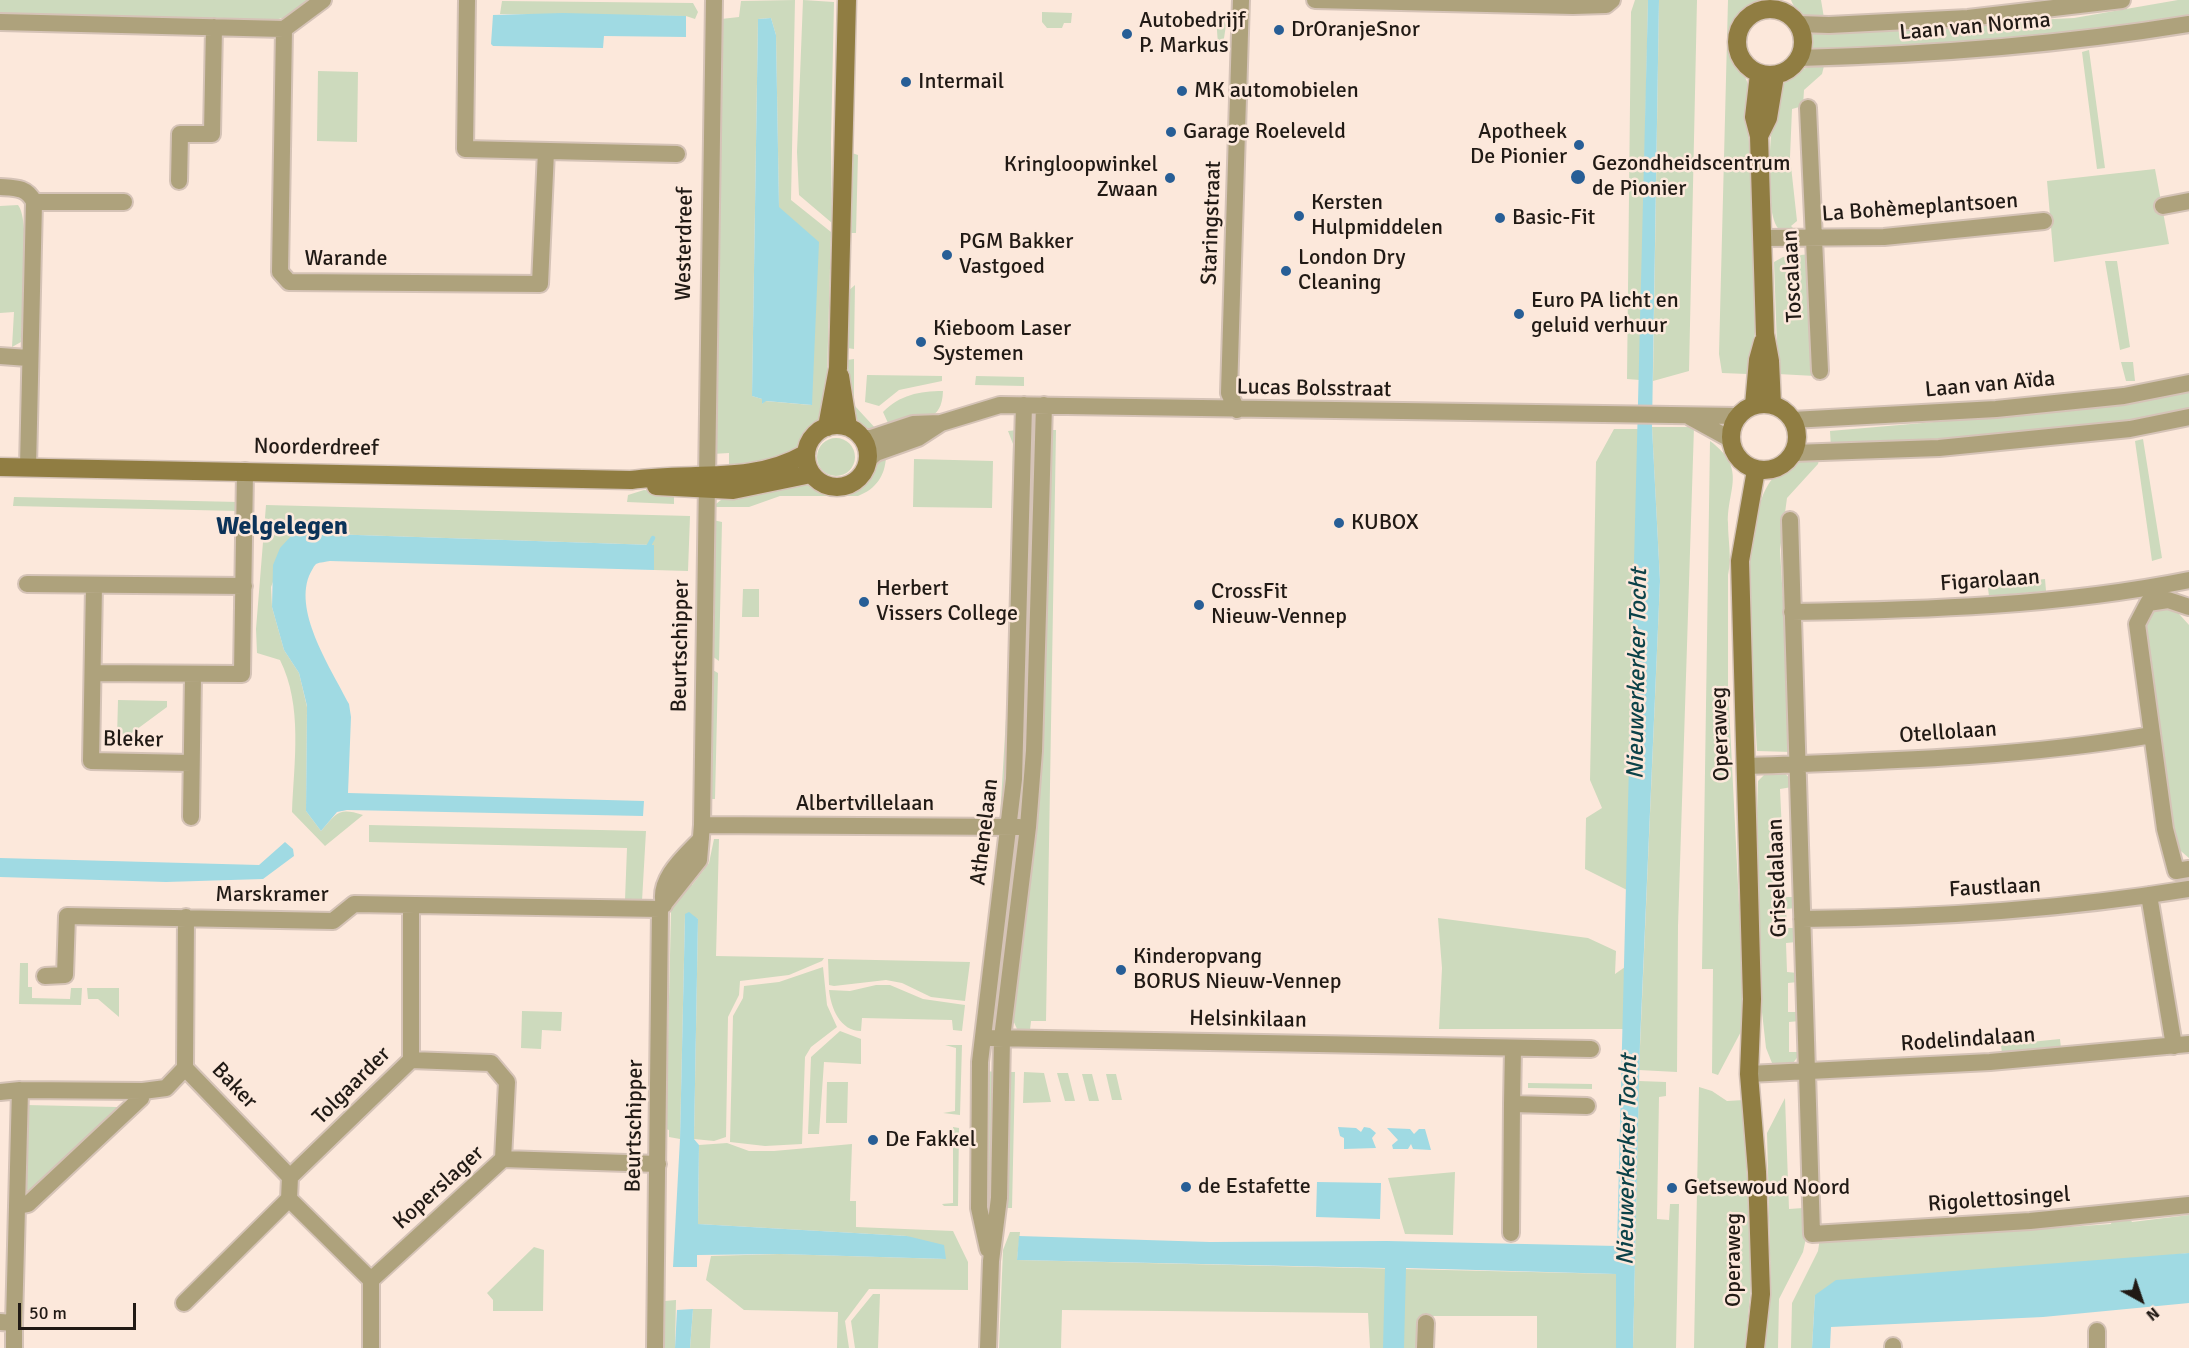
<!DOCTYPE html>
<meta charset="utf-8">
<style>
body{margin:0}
#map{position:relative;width:2189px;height:1348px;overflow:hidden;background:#fce8db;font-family:Signika,sans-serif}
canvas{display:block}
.north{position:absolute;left:2111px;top:1270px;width:60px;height:60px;-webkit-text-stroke:4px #fce8db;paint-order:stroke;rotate:140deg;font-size:16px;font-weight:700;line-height:24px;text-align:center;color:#211a15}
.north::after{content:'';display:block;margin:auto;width:21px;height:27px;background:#211a15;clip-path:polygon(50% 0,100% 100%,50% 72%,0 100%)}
.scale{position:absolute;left:18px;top:1303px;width:118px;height:27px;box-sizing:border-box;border:3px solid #211a15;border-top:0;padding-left:8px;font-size:18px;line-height:21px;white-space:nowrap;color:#211a15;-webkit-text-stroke:4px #fce8db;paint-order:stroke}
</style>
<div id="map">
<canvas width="2189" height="1348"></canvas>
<div class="north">N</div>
<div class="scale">50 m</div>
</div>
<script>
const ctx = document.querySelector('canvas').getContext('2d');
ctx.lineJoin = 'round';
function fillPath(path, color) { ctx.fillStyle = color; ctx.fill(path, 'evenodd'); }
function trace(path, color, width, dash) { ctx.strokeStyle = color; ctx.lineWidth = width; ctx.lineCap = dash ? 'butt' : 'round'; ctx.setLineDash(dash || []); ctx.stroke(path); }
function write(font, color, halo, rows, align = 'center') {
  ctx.font = font + ' Signika,sans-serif'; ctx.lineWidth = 5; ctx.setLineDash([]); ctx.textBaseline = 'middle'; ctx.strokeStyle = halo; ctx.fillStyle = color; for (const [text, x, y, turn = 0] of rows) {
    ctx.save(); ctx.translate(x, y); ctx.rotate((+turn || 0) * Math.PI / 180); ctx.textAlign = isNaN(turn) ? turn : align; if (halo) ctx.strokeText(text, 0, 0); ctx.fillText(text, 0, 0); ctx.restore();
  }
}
const green = new Path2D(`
 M0 0H309L286 17 271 21 0 15Z
 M795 0 791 200 831 232 826 413C817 428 803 436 795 452L729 474V453L712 454 721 19 739 17 741 1ZM771 18 776 35 779 208 811 405 765 401 762 404V399L752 396 758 19Z
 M803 0 834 2 831 142 832 223 799 195 797 152Z
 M1635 0H1648L1640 380 1627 379 1631 12Z
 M1659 0H1697L1689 371 1653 381Z
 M1728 0H1759C1751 10 1739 16 1733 28 1718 60 1757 72 1747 99L1757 323 1747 374 1722 373 1719 354Z
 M1791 0H1821L1824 18C1809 17 1797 16 1791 0Z
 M2178 0H2189V16L2075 34 1915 50 1813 52 1811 31 2074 18Z
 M502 1 693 3 698 12 695 19 686 16 500 14Z
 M1042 12 1072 13 1071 23H1064L1062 28H1047L1042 22Z
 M1216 16 1222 17 1226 25 1223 45H1218Z
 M2089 50 2105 168 2097 169 2082 52Z
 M1825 62 1822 74 1804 90 1803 106 1792 109 1790 157 1797 221 1791 226 1797 232C1791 232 1784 233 1779 229 1763 215 1770 111 1779 91 1787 75 1808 65 1825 62Z
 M318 71 358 72 357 142 317 141Z
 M852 153 858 155 856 233H849Z
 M2155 169 2169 244 2054 262 2047 181Z
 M18 205C31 220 22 317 21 342L12 347 14 312 0 313V206Z
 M1810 254 1815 376 1778 374 1774 262 1783 257Z
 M2105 261H2117L2130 347 2120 350Z
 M855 285 854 349 847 348 848 291Z
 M854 359V405L877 430H863L855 423 847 360Z
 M2121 362H2133L2135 381H2126Z
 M867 375 942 376V381L899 390 879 406 865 402Z
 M976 376 1024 377V386L975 385Z
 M943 391C942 423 922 418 895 425L894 421 888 423 883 412C900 395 919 391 943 391Z
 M2189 391V410L2128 423 1831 449 1830 431 2119 406Z
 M1652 427H1694L1678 926 1677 1072 1639 1070 1660 581Z
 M1614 429H1639L1627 890 1585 869 1586 818 1602 808 1590 780 1596 462Z
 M1018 430 1010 670H1008L1013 444 1008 431Z
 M1027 430H1038L1031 738 1021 811 1018 810Z
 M1047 430H1056L1046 1021H1031L1030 1030 1017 1029 1012 1018Z
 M817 457a19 19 0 1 1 38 0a19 19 0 1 1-38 0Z
 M2143 439 2162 558 2152 561 2135 441Z
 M1710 441C1748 469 1727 489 1728 523 1728 541 1732 558 1728 575V686L1745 1024 1718 1075 1712 1073 1713 969H1702Z
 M1820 456 1818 464 1787 498 1780 550 1792 752 1757 751 1747 580C1752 554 1754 507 1768 485 1778 468 1803 460 1820 456Z
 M886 457C885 476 876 489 858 496H780L749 507H712L730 493 806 484 825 494 842 495 863 485 878 461Z
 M914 459 993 461 992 508 913 507Z
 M644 490 674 493V504L627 502 628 495Z
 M14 497 239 502V511L13 506Z
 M266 505 690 516 688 571 654 570V545L298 533 291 536 271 587 272 607 284 650 299 673 307 707 306 811 321 831C337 813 338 807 363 815L325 846 292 812C294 762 303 706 280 660L257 653 256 629Z
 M713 520 722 522 719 661 709 654Z
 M2045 579 2046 591 1989 596 1988 588 1992 585Z
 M743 589H759V617H742Z
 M2172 606 2189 625V858L2175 846 2142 639 2146 620 2156 607Z
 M711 669 718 673 715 799H706Z
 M1008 685 1012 726 1000 817Z
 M118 700 167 701V707L125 738H117Z
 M1782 770 1792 781V787L1780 789 1785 897H1796V908L1786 909 1787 928H1797V942L1786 943 1787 972 1798 973V982L1788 983V1012H1799L1800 1021 1789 1022V1052H1801L1791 1066 1772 1063 1766 1048 1760 994 1756 845 1758 781 1768 771Z
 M369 825 646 831 642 901 625 900 627 848 369 842Z
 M714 839H719L716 956 824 958 822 961 789 975 740 981 739 995 728 1017 726 1137 714 1141 694 1139 698 919 685 914 680 1139 669 1137V1130L666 1129 671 912 672 904 687 882 692 885 709 863Z
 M1014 848H1018L1001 1009 990 1007Z
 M997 856 977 1024 978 999Z
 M1438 918 1588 938 1616 951 1615 974 1625 967 1623 1029H1439L1442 968Z
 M828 959 970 962 965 1001 931 997 902 983 886 980 834 986 829 985Z
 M20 963H28V987H32V998L70 999 71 988H82L81 1005 19 1004Z
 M823 967 827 1005 837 1027 811 1047 805 1057 802 1144 765 1146 730 1142 733 1016 743 998 744 986 779 982Z
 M876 985H890L923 999 965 1005 962 1031 953 1030 952 1020 862 1018 861 1031C840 1031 831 1008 829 990L850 991Z
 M87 988H119V1017L98 999H88Z
 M522 1011 562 1012 561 1031 542 1030 541 1049 521 1048Z
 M840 1031 861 1039V1064L824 1062 819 1134H808L811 1057Z
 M2060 1039 2061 1048 2002 1054 2001 1045Z
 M945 1045H962L960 1115 943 1113 955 1111 956 1048Z
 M986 1071 996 1072 990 1203H986Z
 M1005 1072H1015L1012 1208H1004Z
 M1024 1072 1044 1073 1051 1102 1023 1103Z
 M1057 1073H1068L1075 1101H1065Z
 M1082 1074H1092L1099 1101H1089Z
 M1106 1074H1116L1122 1100H1112Z
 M1639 1081 1666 1082V1096L1659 1097 1657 1219 1669 1220 1670 1204H1679L1676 1348H1633Z
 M827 1082H848L847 1123H826Z
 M1528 1083 1592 1084V1089L1528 1088Z
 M1699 1087 1712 1091 1727 1101 1744 1100 1751 1285 1745 1348H1694Z
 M1785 1098 1789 1209 1803 1208 1806 1238 1803 1252 1779 1299 1778 1348H1763L1771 1293 1767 1133Z
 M26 1105 117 1107 116 1111 34 1192 25 1190Z
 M953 1127 959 1128 958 1206H944L942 1204 953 1203Z
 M727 1143 749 1151H774L852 1144 850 1201H856V1227L953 1231 968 1262V1290L869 1289 845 1321 849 1348H837L838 1312 744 1310 706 1280 711 1256 780 1254 945 1259 907 1236 698 1224 699 1145Z
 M1455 1172 1453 1235 1405 1234 1388 1178Z
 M2189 1215V1253L1815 1295 1812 1348H1791L1792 1303 1818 1251 1820 1238 1882 1235V1240L2111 1224 2112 1219H2130L2132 1222Z
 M1010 1232H1020L1017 1260 1616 1274V1348H1537V1316H1419L1418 1348H1370L1368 1313 1062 1310 1061 1348H999L1003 1250Z
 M534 1247 544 1250 543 1311H493V1300L487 1293Z
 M873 1294H880L878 1348H855L851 1321Z
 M676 1300 675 1348H664L665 1301Z
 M693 1309H712L710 1348H690Z`);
const water = new Path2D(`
 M1648 0H1659L1652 427 1660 581 1640 1042 1633 1348H1616V1274L1406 1268 1404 1348H1383L1385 1268 1017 1260 1019 1236 1210 1242 1387 1241 1617 1246Z
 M563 13 686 16V37L604 36 603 48 493 46 491 44 493 15Z
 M771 18 776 35 779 207 819 242 812 405 766 401 762 404V399L752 396 758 19Z
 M298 533 654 545V570L330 561C326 562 320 562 316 564 313 567 311 572 309 576 294 614 332 670 349 704L351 717 348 793 644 801 643 816 347 810 337 812 321 831 306 811 307 706 299 673 284 650 272 607 273 565 280 548 291 536Z
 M285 842 293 849 294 856 263 879 166 882 0 877V858L259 865Z
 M689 912 698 919 694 1139 699 1145 698 1224 907 1236 944 1245 946 1259 780 1254 697 1255V1267H673L680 1139 685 914Z
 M1338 1127 1356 1128 1361 1132 1364 1127 1370 1128 1376 1133 1372 1138 1376 1148 1344 1149V1138L1340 1136Z
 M1387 1128 1410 1129 1414 1134 1419 1129H1425L1431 1150 1413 1149 1411 1144 1408 1149H1393L1392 1145 1398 1140Z
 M1317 1182 1381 1183 1380 1219 1316 1217Z
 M2189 1253V1303L2043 1317 1831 1327 1830 1348H1812L1815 1295 1836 1280Z
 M693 1309 690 1348H675L677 1310Z`);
const stream = new Path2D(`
 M647 549 653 538`);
const street = new Path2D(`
 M467 0 465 149 677 154
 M1315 0 1573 6 1606 5 1612 0
 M0 22 284 29
 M1798 24 1829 25 1968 18 2122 0
 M284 29 280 272 289 282 540 284 546 151
 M284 29 323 0
 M1799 58C1930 55 2060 45 2189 24
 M1808 108 1820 371
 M179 181 180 134H212L214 27
 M0 187C15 188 27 187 34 202L28 467
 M34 202H124
 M2163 206 2189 201
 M1763 238 1884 237 2044 221
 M0 356 28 358
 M1237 410 1229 393 1241 0
 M1690 417 1730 439
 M1792 420 1996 409 2124 396 2189 383
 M862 438H871L913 424 940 423
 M1793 453 1939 448 2130 429 2189 417
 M868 460 876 453 918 438 941 423 1000 405 1738 416
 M1790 520 1812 1234 2030 1221 2189 1205
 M27 584 244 586
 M94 585 91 761 191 763
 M2189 607 2168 600 2148 603 2137 624 2165 829 2176 871 2189 869
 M1792 612C1924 610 2059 606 2189 580
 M93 673 242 674 245 471
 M1746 766C1881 761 2018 758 2152 735
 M191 817 193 675
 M702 825 1019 827
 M2149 895 2174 1046
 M664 905C657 879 685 856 701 839
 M186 917 185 1068 290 1177 289 1199 371 1280V1348
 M1802 919C1931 918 2061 910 2189 889
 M45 976 65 975 67 916 333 921 354 904 660 909
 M991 1038 1591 1049
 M411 1060 491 1063 507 1082 503 1159
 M1749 1074 1990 1062 2189 1044
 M0 1092 20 1090
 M1512 1104 1513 1048
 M290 1177 411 1060V905
 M18 1206 28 1204 141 1098 143 1091
 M1511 1233 1512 1104 1587 1106
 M988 1249 979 1208 980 1062 1014 779 1024 405
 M371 1280 503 1159 658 1164
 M184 1303 289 1199
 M0 1322 14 1323V1348
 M14 1323 20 1090 143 1091 166 1088 185 1068
 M655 1348 660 909 699 860 702 825 714 0
 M988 1348 991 1261 999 1198 1002 1038 1028 827 1034 751 1044 405
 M1425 1348 1426 1323
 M1893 1348V1346
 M2097 1348V1331`);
const secondary = new Path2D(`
 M1737 42a33 33 0 1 1 66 0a33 33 0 1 1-66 0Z
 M1759 74 1754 117 1759 136 1765 334 1770 361 1772 405
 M1759 136 1768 118 1775 76
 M840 376 848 427
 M1731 437a33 33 0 1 1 66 0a33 33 0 1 1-66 0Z
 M1754 405 1758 360 1763 342
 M806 456a31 31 0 1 1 62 0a31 31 0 1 1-62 0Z
 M827 427 838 368 847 0
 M0 467 631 480C690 471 751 485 805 454
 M656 486 733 490 811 474
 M1755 1348 1761 1294 1757 1172 1749 1074 1752 999 1740 561 1756 470`);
const markers = [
 [1279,30,6,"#275e96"],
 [1127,34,6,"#275e96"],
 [906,82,6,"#275e96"],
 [1182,91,6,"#275e96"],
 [1171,132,6,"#275e96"],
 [1579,145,6,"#275e96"],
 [1578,177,8,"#275e96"],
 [1170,178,6,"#275e96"],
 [1299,216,6,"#275e96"],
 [1500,218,6,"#275e96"],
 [947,255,6,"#275e96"],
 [1286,271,6,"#275e96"],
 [1519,314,6,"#275e96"],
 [921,342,6,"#275e96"],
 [1339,523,6,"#275e96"],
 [864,602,6,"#275e96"],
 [1199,605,6,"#275e96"],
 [1121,970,6,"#275e96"],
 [873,1140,6,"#275e96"],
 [1186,1187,6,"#275e96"],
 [1672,1188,6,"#275e96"]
];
const poiNames = [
 ["Autobedrijf",1139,21],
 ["P. Markus",1139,46],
 ["DrOranjeSnor",1291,30],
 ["Intermail",918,82],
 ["MK automobielen",1194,91],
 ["Garage Roeleveld",1183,132],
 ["Apotheek",1567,132,"right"],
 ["De Pionier",1567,157,"right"],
 ["Gezondheidscentrum",1592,164],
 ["de Pionier",1592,189],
 ["Kringloopwinkel",1158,165,"right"],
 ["Zwaan",1158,190,"right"],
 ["Kersten",1311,203],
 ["Hulpmiddelen",1311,228],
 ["Basic-Fit",1512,218],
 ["PGM Bakker",959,242],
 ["Vastgoed",959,267],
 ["London Dry",1298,258],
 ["Cleaning",1298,283],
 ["Euro PA licht en",1531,301],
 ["geluid verhuur",1531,326],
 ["Kieboom Laser",933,329],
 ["Systemen",933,354],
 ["KUBOX",1351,523],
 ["Herbert",876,589],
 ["Vissers College",876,614],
 ["CrossFit",1211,592],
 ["Nieuw-Vennep",1211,617],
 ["Kinderopvang",1133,957],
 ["BORUS Nieuw-Vennep",1133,982],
 ["De Fakkel",885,1140],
 ["de Estafette",1198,1187],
 ["Getsewoud Noord",1684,1188]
];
const streetNames = [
 ["Laan van Norma",1975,27,-5],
 ["La Bohèmeplantsoen",1920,208,-4],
 ["Staringstraat",1212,223,-88],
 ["Westerdreef",685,244,-89],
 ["Warande",346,259],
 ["Toscalaan",1793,276,-93],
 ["Laan van Aïda",1990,385,-5],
 ["Lucas Bolsstraat",1314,389,1],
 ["Noorderdreef",316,448,1],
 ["Figarolaan",1990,581,-4],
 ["Beurtschipper",681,646,-89],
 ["Otellolaan",1948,733,-4],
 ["Operaweg",1721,734,-92],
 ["Bleker",133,740,1],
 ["Albertvillelaan",865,804],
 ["Athenelaan",985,832,-83],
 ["Griseldalaan",1778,878,-92],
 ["Faustlaan",1995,888,-3],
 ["Marskramer",272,895],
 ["Helsinkilaan",1248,1020,1],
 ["Rodelindalaan",1968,1040,-4],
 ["Baker",234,1086,46],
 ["Tolgaarder",352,1086,-45],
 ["Beurtschipper",635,1126,-89],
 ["Koperslager",439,1188,-42],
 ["Rigolettosingel",1999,1200,-4],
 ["Operaweg",1734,1260,-90]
];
const waterNames = [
 ["Nieuwerkerker Tocht",1638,674,-89],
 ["Nieuwerkerker Tocht",1628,1160,-89]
];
const quarterNames = [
 ["Welgelegen",282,527]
];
fillPath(green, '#cddabd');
fillPath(water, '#a0dae3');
trace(stream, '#a0dae3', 4.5);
trace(street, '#d5c3b7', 20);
trace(secondary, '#d5c3b7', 21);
trace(street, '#aea27c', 16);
trace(secondary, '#907d42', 18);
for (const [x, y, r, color] of markers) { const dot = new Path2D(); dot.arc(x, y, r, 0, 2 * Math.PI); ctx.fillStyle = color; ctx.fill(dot); trace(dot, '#fce8db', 2); }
write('22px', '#211a15', '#fce8db', poiNames, 'left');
write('22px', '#211a15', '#fce8db', streetNames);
write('italic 24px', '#0c4249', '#fce8db', waterNames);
write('bold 26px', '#0c3359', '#fce8db', quarterNames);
</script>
